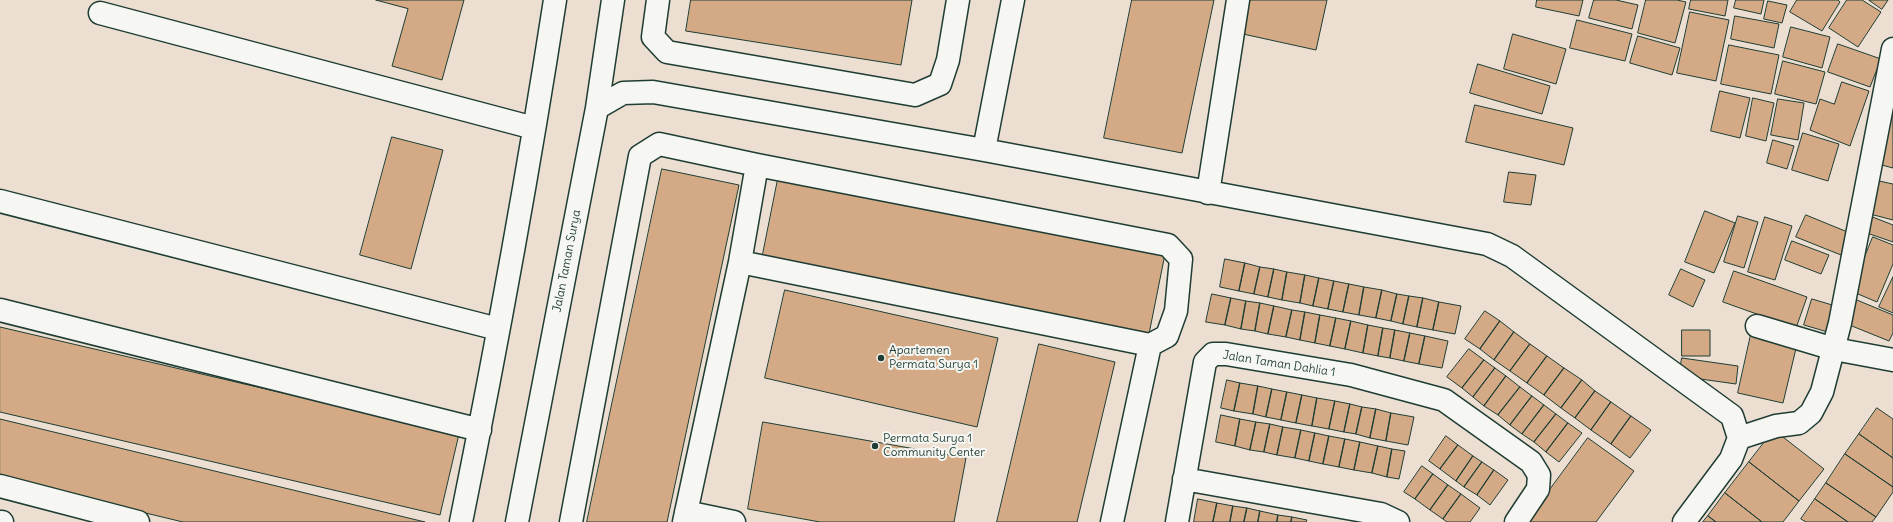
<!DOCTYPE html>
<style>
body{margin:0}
canvas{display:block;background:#ecdfd1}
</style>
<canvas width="1893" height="522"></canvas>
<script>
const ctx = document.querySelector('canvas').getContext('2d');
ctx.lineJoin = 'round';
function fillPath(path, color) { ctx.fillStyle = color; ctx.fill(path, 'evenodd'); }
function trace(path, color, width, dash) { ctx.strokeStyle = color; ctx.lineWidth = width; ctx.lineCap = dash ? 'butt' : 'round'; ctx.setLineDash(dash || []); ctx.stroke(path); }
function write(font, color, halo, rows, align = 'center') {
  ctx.font = font + ' Delius,sans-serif'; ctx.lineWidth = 4; ctx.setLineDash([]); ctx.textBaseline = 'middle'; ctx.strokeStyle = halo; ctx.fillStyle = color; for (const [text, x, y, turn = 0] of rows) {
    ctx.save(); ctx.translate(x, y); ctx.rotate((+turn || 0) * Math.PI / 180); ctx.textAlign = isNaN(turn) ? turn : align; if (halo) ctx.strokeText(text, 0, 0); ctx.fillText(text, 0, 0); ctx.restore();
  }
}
const building = new Path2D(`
 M376 0H464L442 80 392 66 408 9Z
 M691 0H912L901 65 686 31Z
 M1132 0H1214L1182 153 1104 138Z
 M1250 0H1327L1316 50 1243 34Z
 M1537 0H1583L1579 16 1536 7Z
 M1594 0H1616L1638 5 1632 29 1589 18Z
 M1646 0H1677L1686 2 1675 43 1638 33Z
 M1691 0H1728L1725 16 1689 9Z
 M1736 0H1764L1761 14 1734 8Z
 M1797 0H1838L1840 2 1822 31 1790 12Z
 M1847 0H1862L1881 12 1858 47 1829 28Z
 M1869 0H1888L1882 9Z
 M1768 1 1787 5 1782 23 1764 19Z
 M1690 12 1729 20 1716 81 1677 73Z
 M1735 16 1779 24 1774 48 1731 39Z
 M1577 20 1632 34 1625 61 1570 48Z
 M1791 27 1830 37 1822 68 1783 57Z
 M1513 34 1566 49 1556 84 1504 69Z
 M1638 36 1680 48 1672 75 1630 63Z
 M1838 44 1881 59 1870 87 1828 72Z
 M1729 45 1779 55 1771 94 1721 84Z
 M1783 61 1825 72 1816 104 1775 94Z
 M1478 64 1550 86 1542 114 1470 93Z
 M1842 82 1869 91 1850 146 1810 130 1820 99 1834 104Z
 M1893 88V168L1874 163Z
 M1720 91 1750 98 1740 138 1711 131Z
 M1753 98 1774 103 1766 141 1746 136Z
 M1778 99 1804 103 1798 140 1771 135Z
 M1475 105 1573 128 1564 165 1466 142Z
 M1803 133 1839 144 1828 181 1792 170Z
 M392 137 443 150 411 269 360 255Z
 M1773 140 1794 146 1787 169 1767 163Z
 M662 169 739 185 667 522H587Z
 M1509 172 1536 175 1531 205 1504 202Z
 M779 174 1166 249 1149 334 762 259Z
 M1879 181 1893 184V220L1870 214Z
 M1705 211 1735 223 1714 273 1685 262Z
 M1806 215 1850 233 1841 255 1796 237Z
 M1738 216 1758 222 1744 268 1724 262Z
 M1870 216 1893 225V242L1864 232Z
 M1765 217 1792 226 1775 280 1748 272Z
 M1873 237 1893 245V264L1877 302 1851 291Z
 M1792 241 1829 255 1821 274 1785 260Z
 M1225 259 1245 263 1239 291 1220 287Z
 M1245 263 1260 267 1254 294 1239 291Z
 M1260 267 1274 269 1268 297 1254 294Z
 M1274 269 1287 272 1282 300 1268 297Z
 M1681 269 1705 280 1693 307 1669 295Z
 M1734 271 1807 297 1796 328 1723 302Z
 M1287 272 1305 275 1300 303 1282 300Z
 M1305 275 1319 278 1313 306 1300 303Z
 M1893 277V313L1879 307Z
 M1319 278 1334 281 1328 309 1313 306Z
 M1334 281 1349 284 1343 312 1328 309Z
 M1349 284 1364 287 1359 315 1343 312Z
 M1364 287 1382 290 1376 318 1359 315Z
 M785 290 998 338 977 427 765 378Z
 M1382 290 1397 294 1391 321 1376 318Z
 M1212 294 1231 298 1225 325 1206 322Z
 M1397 294 1409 296 1403 324 1391 321Z
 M1409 296 1423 298 1417 327 1403 324Z
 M1231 298 1246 301 1241 329 1225 325Z
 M1423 298 1439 302 1433 330 1417 327Z
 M1852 298 1893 315V333L1889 341 1842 322Z
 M1812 299 1839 307 1831 333 1804 325Z
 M1246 301 1260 303 1255 331 1241 329Z
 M1439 302 1461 306 1455 334 1433 330Z
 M1260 303 1274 306 1268 334 1255 331Z
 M1274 306 1292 310 1286 337 1268 334Z
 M1292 310 1305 312 1300 340 1286 337Z
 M1485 311 1500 321 1480 349 1465 339Z
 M1305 312 1320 315 1315 343 1300 340Z
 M1320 315 1336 318 1330 346 1315 343Z
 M1336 318 1351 321 1345 349 1330 346Z
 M1351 321 1368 325 1363 353 1345 349Z
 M1500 321 1514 332 1494 360 1480 349Z
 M1368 325 1383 328 1378 356 1363 353Z
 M0 327 459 434 440 515 0 412Z
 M1383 328 1395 330 1390 358 1378 356Z
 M1395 330 1410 333 1404 361 1390 358Z
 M1682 330H1710V356H1682Z
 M1752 330 1798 340 1783 403 1738 393Z
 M1514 332 1530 344 1510 371 1494 360Z
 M1410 333 1425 336 1419 364 1404 361Z
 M1425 336 1448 341 1442 368 1419 364Z
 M1039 344 1115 362 1077 522H997Z
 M1530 344 1547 356 1527 383 1510 371Z
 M1469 349 1484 360 1462 388 1447 377Z
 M1547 356 1564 368 1544 395 1527 383Z
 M1682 358 1738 366 1736 384 1679 376Z
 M1484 360 1495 368 1473 397 1462 388Z
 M1495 368 1506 376 1484 406 1473 397Z
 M1564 368 1582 380 1561 408 1544 395Z
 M1506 376 1520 387 1498 415 1484 406Z
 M1227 380 1240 383 1234 411 1221 408Z
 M1582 380 1595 391 1575 418 1561 408Z
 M1240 383 1258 386 1253 414 1234 411Z
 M1258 386 1272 389 1266 417 1253 414Z
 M1520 387 1532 396 1510 425 1498 415Z
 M1272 389 1287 392 1281 420 1266 417Z
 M1595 391 1611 402 1591 430 1575 418Z
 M1287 392 1302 395 1296 423 1281 420Z
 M1302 395 1317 398 1312 426 1296 423Z
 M1532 396 1544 405 1522 434 1510 425Z
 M1317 398 1335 401 1329 429 1312 426Z
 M1335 401 1350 404 1344 432 1329 429Z
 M1611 402 1631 416 1611 444 1591 430Z
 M1350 404 1362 407 1356 434 1344 432Z
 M1544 405 1556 414 1534 442 1522 434Z
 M1362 407 1376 409 1370 438 1356 434Z
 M1877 408 1893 419V458L1859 434Z
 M1376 409 1391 413 1386 441 1370 438Z
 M1391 413 1414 417 1408 445 1386 441Z
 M1556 414 1568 423 1546 452 1534 442Z
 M1221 415 1240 419 1235 446 1216 442Z
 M1631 416 1651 430 1630 458 1611 444Z
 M0 419 425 522H183L0 478Z
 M1240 419 1256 422 1250 450 1235 446Z
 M763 422 966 458 954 522H820L748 509Z
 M1256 422 1270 424 1264 452 1250 450Z
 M1568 423 1582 433 1559 462 1546 452Z
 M1270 424 1283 427 1277 455 1264 452Z
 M1283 427 1301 430 1295 458 1277 455Z
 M1301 430 1315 433 1309 461 1295 458Z
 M1774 430 1824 469 1799 501 1749 462Z
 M1315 433 1329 436 1323 464 1309 461Z
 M1859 434 1893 458V487L1845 454Z
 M1329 436 1345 439 1339 467 1323 464Z
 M1446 436 1458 445 1440 469 1429 461Z
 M1588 438 1634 471 1596 522H1526Z
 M1345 439 1360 442 1354 470 1339 467Z
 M1360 442 1378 446 1372 473 1354 470Z
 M1458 445 1473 456 1456 481 1440 469Z
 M1378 446 1392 449 1387 477 1372 473Z
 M1392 449 1405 451 1399 479 1387 477Z
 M1845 454 1893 487V492L1876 517 1826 483Z
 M1473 456 1482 462 1464 487 1456 481Z
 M1482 462 1494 470 1477 495 1464 487Z
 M1749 462 1799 501 1783 522H1762L1725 493Z
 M1422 466 1433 474 1415 499 1404 492Z
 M1494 470 1508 480 1490 505 1477 495Z
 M1433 474 1448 485 1430 510 1415 499Z
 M1826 483 1876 517 1872 522H1848L1815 499Z
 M1448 485 1461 494 1443 519 1430 510Z
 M1725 493 1762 522H1716L1708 516Z
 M1461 494 1480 508 1470 522H1447L1443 519Z
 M1198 499 1217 503 1213 522H1194Z
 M1815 499 1848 522H1806L1801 519Z
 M1217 503 1233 506 1230 522H1213Z
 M1233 506 1247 508 1244 522H1230Z
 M1247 508 1260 511 1258 522H1244Z
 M1260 511 1278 515 1277 522H1258Z
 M1278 515 1292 517 1291 522H1277Z
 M1708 516 1716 522H1703Z
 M1292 517 1307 520 1306 522H1291Z`);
const minor = new Path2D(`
 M658 0 653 37 667 52 915 95 940 84 948 60 958 0
 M100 13 534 128
 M597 108 623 93 653 92 984 150 1487 244 1512 256 1732 416 1739 438
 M984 150 1013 0
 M1208 193 1238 0
 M0 201 498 329
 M740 262 1150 345
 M0 310 480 430
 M1757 326 1834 349 1893 360
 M1739 438 1776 426 1799 423 1811 413 1822 392 1840 323 1893 49
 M1184 479 1381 514 1398 522
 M0 486 138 522
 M686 512 734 522
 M0 522H2
 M461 522C496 349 528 175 555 0
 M517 522 597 108 613 0
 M571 522 640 156 659 144 757 165 1168 245 1181 259 1176 311 1167 336 1150 345 1112 522
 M684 522 740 262 757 165
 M1177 522 1205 362 1213 354H1226L1351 375 1444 400 1531 462 1539 475 1538 489 1516 522
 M1684 522 1731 459 1739 438`);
const markers = [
 [881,358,4,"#1f3d34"],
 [875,446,4,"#1f3d34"]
];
const streetNames = [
 ["Jalan Taman Surya",567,261,-79],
 ["Jalan Taman Dahlia 1",1279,364,9]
];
const poiNames = [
 ["Apartemen",889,351],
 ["Permata Surya 1",889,365],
 ["Permata Surya 1",883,439],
 ["Community Center",883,453]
];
fillPath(building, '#d3aa85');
trace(building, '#1f3d34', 1);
trace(minor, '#1f3d34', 25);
trace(minor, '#f6f6f2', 22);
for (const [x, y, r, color] of markers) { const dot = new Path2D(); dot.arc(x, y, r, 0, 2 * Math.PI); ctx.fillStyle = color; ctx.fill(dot); trace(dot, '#f6f6f2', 1.5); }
write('12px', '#1f3d34', '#f6f6f2', streetNames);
write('12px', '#1f3d34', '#f6f6f2', poiNames, 'left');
</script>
